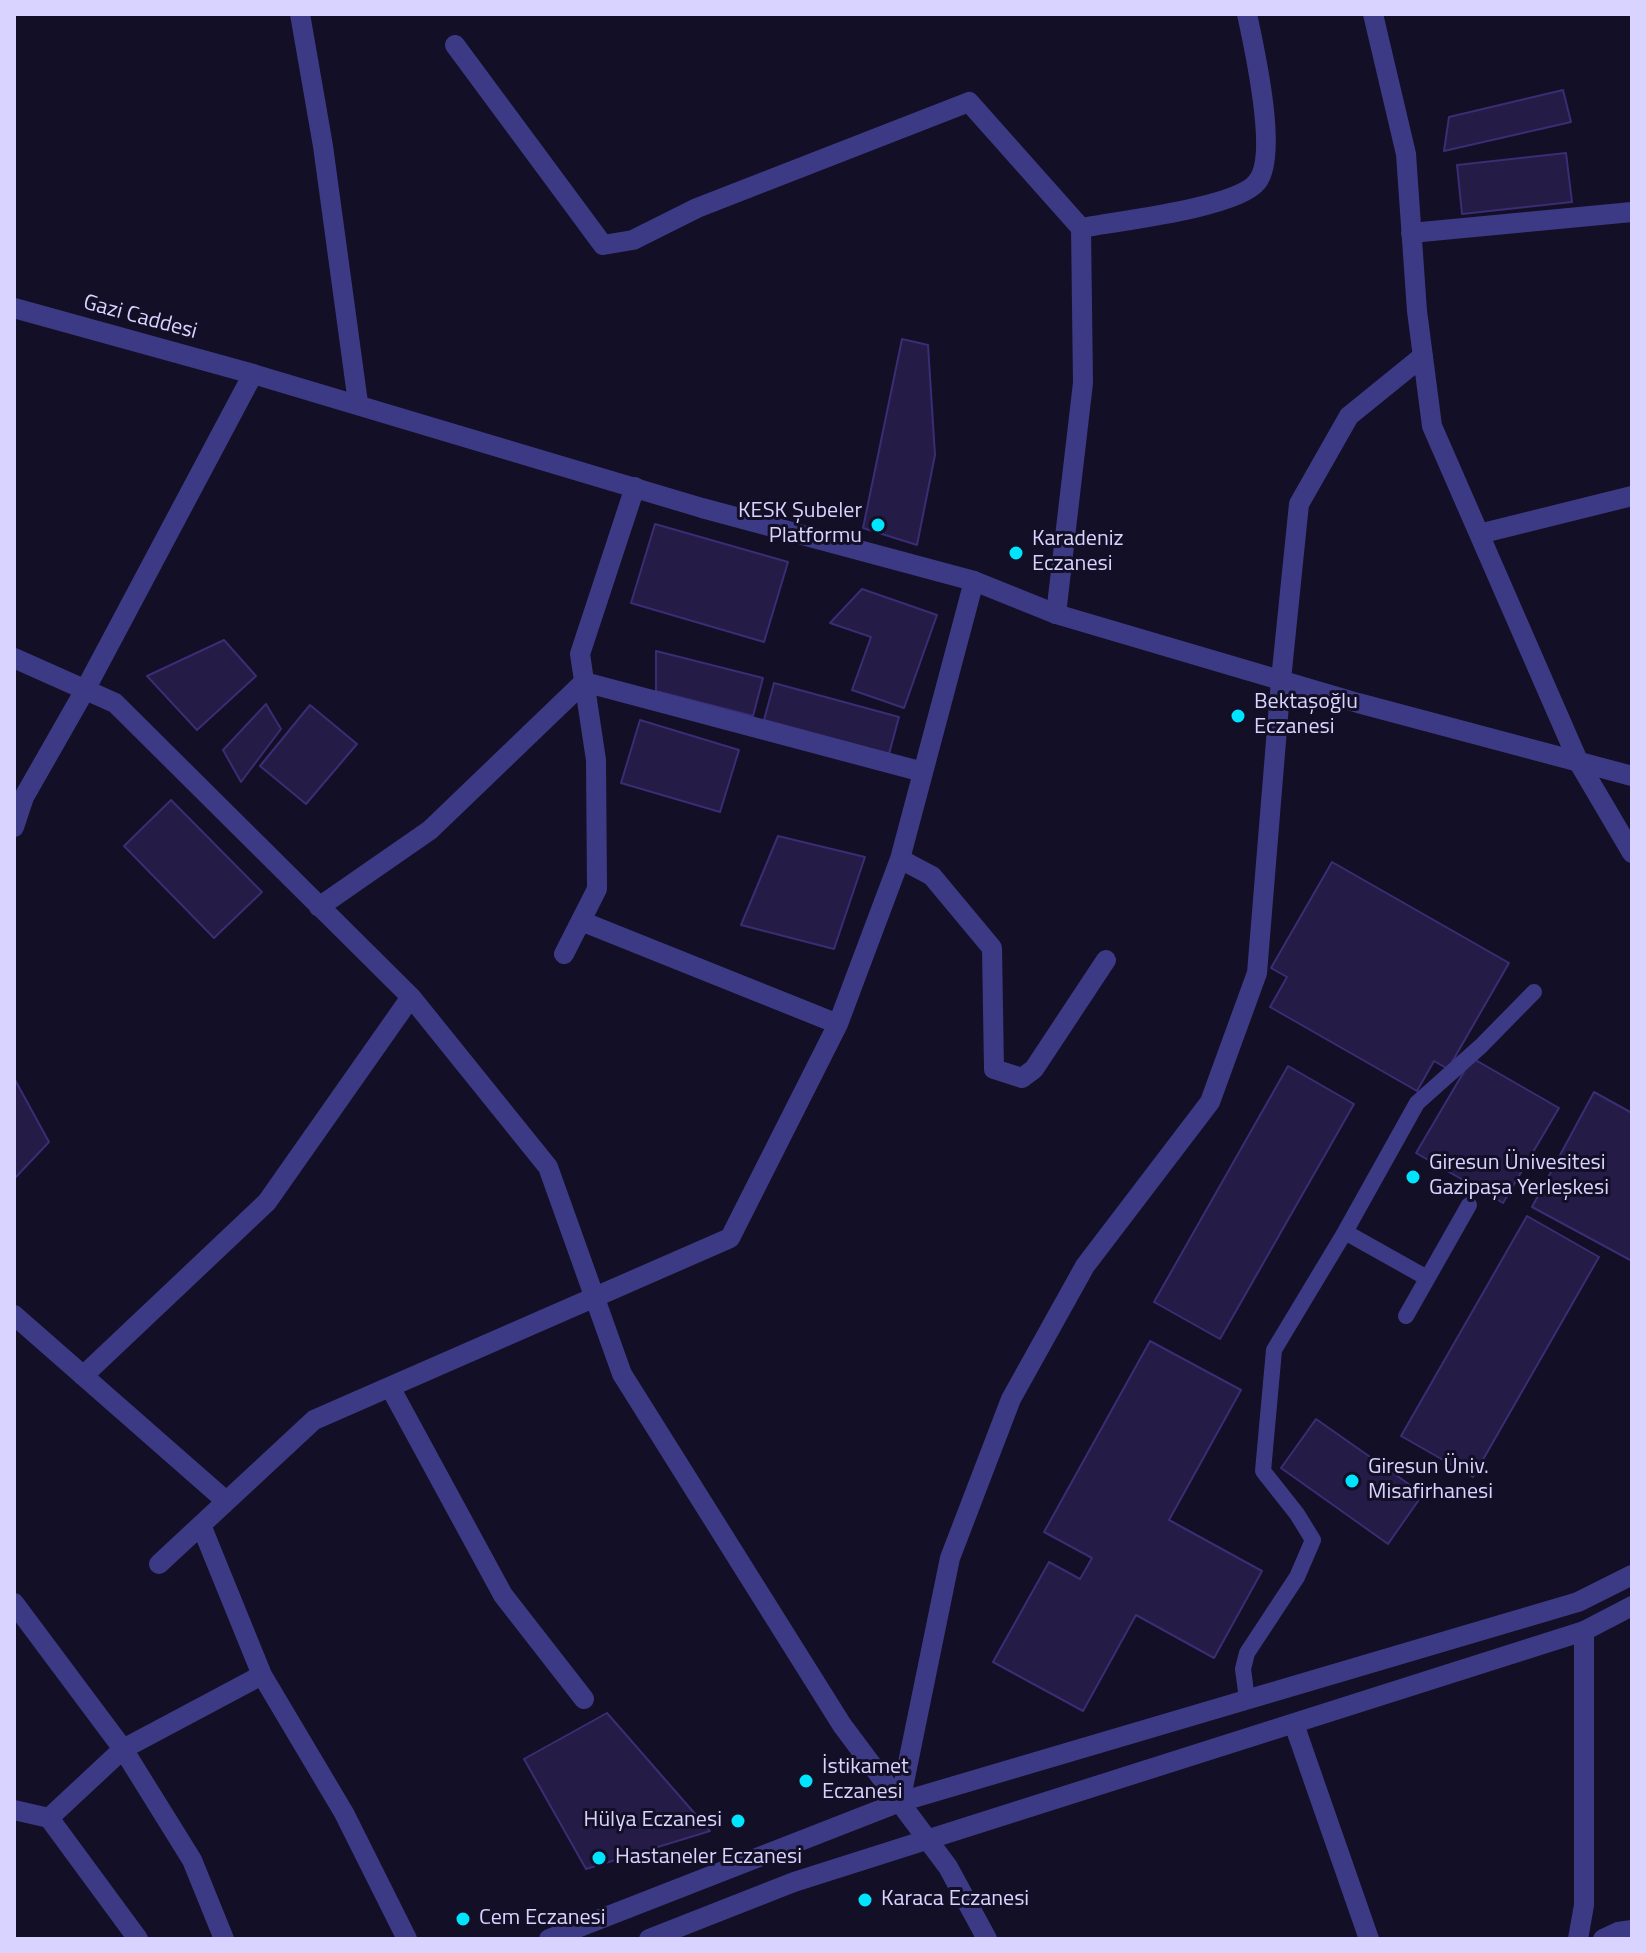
<!DOCTYPE html>
<meta charset="utf-8">
<style>
body{margin:0}
#map{position:relative;width:1646px;height:1953px;overflow:hidden;background:#130f26;font-family:"Titillium Web",sans-serif}
canvas{display:block}
.frame{position:absolute;inset:0;border:16px solid #d9d4ff;pointer-events:none}
</style>
<div id="map">
<canvas width="1646" height="1953"></canvas>
<div class="frame"></div>
</div>
<script>
const ctx = document.querySelector('canvas').getContext('2d');
ctx.lineJoin = 'round';
function fillPath(path, color) { ctx.fillStyle = color; ctx.fill(path, 'evenodd'); }
function trace(path, color, width, dash) { ctx.strokeStyle = color; ctx.lineWidth = width; ctx.lineCap = dash ? 'butt' : 'round'; ctx.setLineDash(dash || []); ctx.stroke(path); }
function write(font, color, halo, rows, align = 'center') {
  ctx.font = font + ' "Titillium Web",sans-serif'; ctx.lineWidth = 6; ctx.setLineDash([]); ctx.textBaseline = 'middle'; ctx.strokeStyle = halo; ctx.fillStyle = color; for (const [text, x, y, turn = 0] of rows) {
    ctx.save(); ctx.translate(x, y); ctx.rotate((+turn || 0) * Math.PI / 180); ctx.textAlign = isNaN(turn) ? turn : align; if (halo) ctx.strokeText(text, 0, 0); ctx.fillText(text, 0, 0); ctx.restore();
  }
}
const building = new Path2D(`
 M1563 90 1571 122 1444 151 1449 117Z
 M1566 153 1572 202 1462 214 1457 165Z
 M902 339 928 345 935 455 917 545 863 528Z
 M655 524 788 562 764 642 631 603Z
 M862 589 937 615 904 708 852 690 871 637 830 623Z
 M224 640 256 676 197 730 147 676Z
 M656 651 763 678 753 716 656 691Z
 M774 683 899 717 889 754 764 720Z
 M266 704 281 729 241 782 223 750Z
 M310 705 357 744 306 804 260 766Z
 M640 720 739 750 720 812 621 783Z
 M171 800 262 892 214 938 124 846Z
 M778 836 865 857 834 949 741 925Z
 M1332 862 1509 963 1448 1069 1434 1061 1417 1091 1270 1007 1287 977 1271 968Z
 M1472 1058 1559 1108 1503 1203 1416 1153Z
 M1288 1066 1354 1104 1220 1339 1154 1302Z
 M14 1078 49 1142 14 1179Z
 M1594 1092 1632 1113V1261L1532 1207Z
 M1527 1216 1599 1257 1473 1477 1401 1436Z
 M1150 1341 1241 1390 1169 1520 1262 1571 1214 1658 1136 1615 1083 1711 993 1662 1049 1562 1080 1579 1092 1558 1044 1532Z
 M1316 1419 1423 1494 1388 1544 1281 1468Z
 M607 1713 710 1831 586 1869 524 1759Z`);
const service = new Path2D(`
 M1345 1232 1427 1278
 M1406 1316 1469 1205
 M1247 1699 1243 1669 1247 1653 1297 1577 1313 1540 1297 1514 1263 1471 1274 1350 1345 1232 1417 1103 1481 1046 1534 992`);
const pedestrian = new Path2D(`
 M14 308 253 374`);
const minor = new Path2D(`
 M300 14 323 146 358 403
 M1373 14 1406 154 1417 311 1432 426 1579 763 1632 853
 M455 45 603 245 633 240 697 208 969 102 1081 228 1083 383 1056 614
 M1081 228C1117 221 1237 208 1257 182 1279 156 1254 47 1247 14
 M1411 233 1632 212
 M1479 534 1632 496
 M14 658 115 703 411 997 548 1167 622 1374 842 1725 948 1867 987 1939
 M14 827 24 797 85 690 253 374
 M900 859 932 876 992 948 994 1069 1022 1078 1034 1069 1106 960
 M319 907 430 830 584 682 923 772
 M581 921 838 1024
 M564 954 597 889 596 760 580 654 635 487
 M14 1315 226 1501
 M83 1376 267 1202 411 997
 M390 1387 503 1595 584 1699
 M201 1525 262 1675 344 1813 407 1939
 M159 1564 314 1420 730 1238 838 1024 900 859 974 581
 M14 1603 123 1749 192 1860 224 1939
 M1294 1724 1369 1939
 M900 1802 950 1558 1011 1399 1085 1266 1210 1102 1257 973 1281 680 1299 504 1349 416 1423 356
 M14 1810 49 1818 138 1939
 M49 1818 123 1749 262 1675
 M1578 1939 1584 1905V1631
 M1603 1939 1618 1932 1632 1930`);
const tertiary = new Path2D(`
 M253 374 702 508 974 581 1056 614 1358 703 1632 776
 M549 1939 900 1802 1578 1602 1632 1575
 M649 1939 794 1882 1584 1631 1632 1606`);
const markers = [
 [878,525,8,"#00e5ff"],
 [1016,553,8,"#00e5ff"],
 [1238,716,8,"#00e5ff"],
 [1413,1177,8,"#00e5ff"],
 [1352,1481,8,"#00e5ff"],
 [806,1781,8,"#00e5ff"],
 [738,1821,8,"#00e5ff"],
 [599,1858,8,"#00e5ff"],
 [865,1900,8,"#00e5ff"],
 [463,1919,8,"#00e5ff"]
];
const streetNames = [
 ["Gazi Caddesi",140,318,15]
];
const poiNames = [
 ["KESK Şubeler",862,512,"right"],
 ["Platformu",862,537,"right"],
 ["Karadeniz",1032,540],
 ["Eczanesi",1032,565],
 ["Bektaşoğlu",1254,703],
 ["Eczanesi",1254,728],
 ["Giresun Ünivesitesi",1429,1164],
 ["Gazipaşa Yerleşkesi",1429,1189],
 ["Giresun Üniv.",1368,1468],
 ["Misafirhanesi",1368,1493],
 ["İstikamet",822,1768],
 ["Eczanesi",822,1793],
 ["Hülya Eczanesi",722,1821,"right"],
 ["Hastaneler Eczanesi",615,1858],
 ["Karaca Eczanesi",881,1900],
 ["Cem Eczanesi",479,1919]
];
fillPath(building, '#241b47');
trace(building, '#3b2d73', 2);
trace(service, '#3d3a85', 16);
trace(pedestrian, '#3d3a85', 20);
trace(minor, '#3d3a85', 20);
trace(tertiary, '#3d3a85', 20);
for (const [x, y, r, color] of markers) { const dot = new Path2D(); dot.arc(x, y, r, 0, 2 * Math.PI); ctx.fillStyle = color; ctx.fill(dot); trace(dot, '#130f26', 3); }
write('22px', '#d9d4ff', '#130f26', streetNames);
write('22px', '#d9d4ff', '#130f26', poiNames, 'left');
</script>
